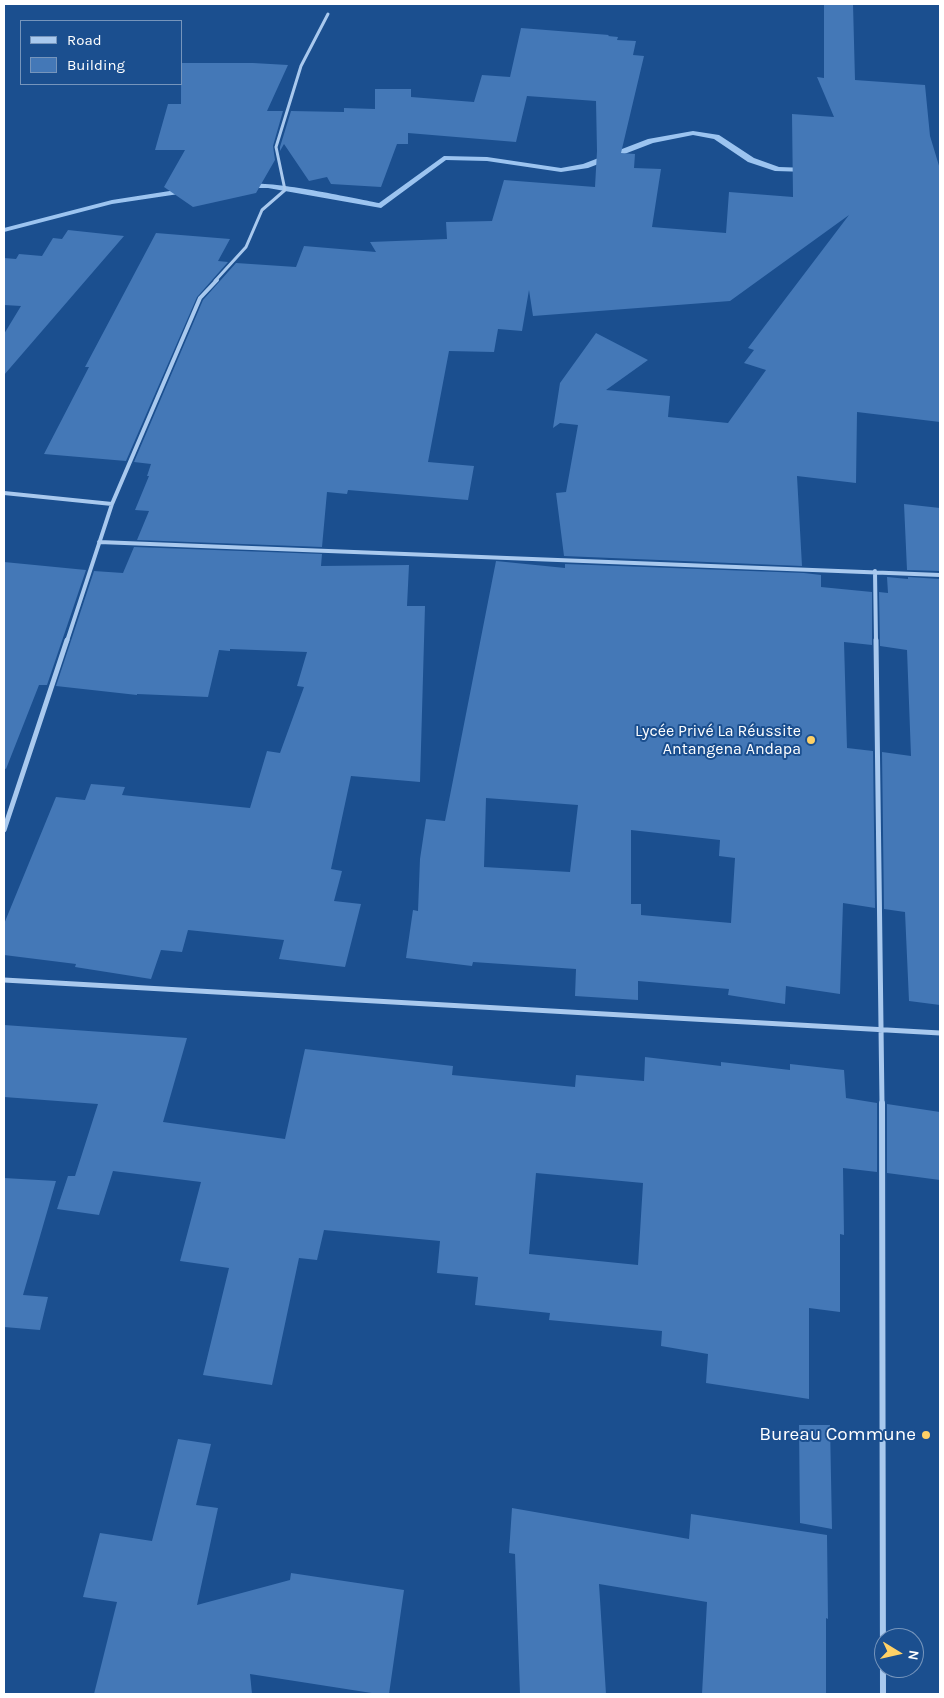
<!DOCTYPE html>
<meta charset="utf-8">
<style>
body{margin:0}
#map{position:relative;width:944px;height:1698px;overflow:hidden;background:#1b4f8f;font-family:Karla,sans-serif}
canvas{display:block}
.frame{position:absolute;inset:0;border:5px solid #fff;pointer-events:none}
.legend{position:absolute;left:20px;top:20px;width:162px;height:65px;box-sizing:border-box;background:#1b4f8f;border:1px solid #7695bc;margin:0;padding:6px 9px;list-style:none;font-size:15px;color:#fff}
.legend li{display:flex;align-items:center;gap:10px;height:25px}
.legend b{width:25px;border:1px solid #7695bc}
.north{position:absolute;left:874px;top:1628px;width:50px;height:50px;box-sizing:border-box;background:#1b4f8f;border:1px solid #7695bc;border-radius:50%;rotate:99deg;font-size:14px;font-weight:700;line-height:20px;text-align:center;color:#fff}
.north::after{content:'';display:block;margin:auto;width:18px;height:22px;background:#ffd166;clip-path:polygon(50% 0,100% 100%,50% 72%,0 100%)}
</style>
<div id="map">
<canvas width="944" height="1698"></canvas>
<div class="frame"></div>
<ul class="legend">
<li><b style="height:6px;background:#a9c9ee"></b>Road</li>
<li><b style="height:14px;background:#4478b7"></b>Building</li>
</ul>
<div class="north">N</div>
</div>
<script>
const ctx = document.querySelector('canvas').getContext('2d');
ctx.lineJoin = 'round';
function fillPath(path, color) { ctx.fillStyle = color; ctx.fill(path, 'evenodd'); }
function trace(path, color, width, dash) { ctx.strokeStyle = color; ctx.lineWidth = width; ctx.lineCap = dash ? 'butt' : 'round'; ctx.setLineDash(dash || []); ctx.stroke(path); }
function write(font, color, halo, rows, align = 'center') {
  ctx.font = font + ' Karla,sans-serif'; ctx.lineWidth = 4; ctx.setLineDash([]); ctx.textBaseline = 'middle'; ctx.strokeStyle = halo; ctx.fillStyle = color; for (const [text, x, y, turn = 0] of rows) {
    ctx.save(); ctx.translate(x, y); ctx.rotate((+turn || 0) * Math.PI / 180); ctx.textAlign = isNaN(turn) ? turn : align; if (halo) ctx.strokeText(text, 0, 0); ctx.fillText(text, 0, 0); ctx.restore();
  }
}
const stream = new Path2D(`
 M693 131 719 135 754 158 779 167 808 168 812 170 808 172 775 171 748 162 714 139 693 135 653 143 588 168 561 172 487 161 446 160 381 208 268 188H244L240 186C254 176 357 199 379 203L444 156 487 157 561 168 583 164 648 139Z
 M189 188H192V192L112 204 4 232V228L112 200Z`);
const building = new Path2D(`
 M824 4H853L855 80 925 85 930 136 940 169V422L857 412 856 483 797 476 802 566 564 556 556 493 566 492 578 425 560 423 553 428 560 383 596 333 648 360 606 390 670 396 668 417 728 423 766 370 744 363 754 350 748 348 849 215 730 301 533 316 529 290 522 331 498 329 494 352 449 351 428 462 474 466 468 500 348 490 347 494 327 492 322 547 137 540 149 511 135 510 149 476H147L151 464 134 462 203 300 236 263 296 267 304 246 376 252 370 242 447 239 446 222 492 221 504 180 595 187 597 151 596 101 527 96 516 142 408 133V144H397L381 187 331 184 327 177 309 181 284 144 280 151V147L291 111 344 112V108L375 109V89H411V97L474 102 482 75 510 77 521 28 609 35 608 36 618 37 617 40 636 41 633 55 644 56 621 153 635 154 634 168 661 169 652 227 726 233 729 192 793 197 792 114 834 117 817 77 824 78Z
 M181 63H253L288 65 267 111H283L273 146 275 160 256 193 193 207 164 187 185 150H155L168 104H181Z
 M68 230 124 236 4 375V334L21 306 4 305V258L16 259 19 254 42 256 53 238 62 239Z
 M156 233 230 239 218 261 228 262 197 297 126 461 44 454 89 367H85Z
 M904 504 940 508V571L907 570Z
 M134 547 322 554 321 566 409 565 407 606H425L420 782 351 776 331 869 342 871 334 901 361 904 345 967 279 959 284 940 188 930 182 952 161 950 151 979 75 967 76 964 4 955V924L56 797 85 800 91 784 125 787 122 795 250 808 267 751 280 753 304 687 297 686 307 652 230 649V651L219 650 208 697 137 694V695L56 686 94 571 123 573Z
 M496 561 565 568V564L804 573 821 575V587L872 592V645L844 642 847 748 873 751 875 908 843 903 840 994 786 986 785 1004 728 995 729 989 638 981V1000L575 996 576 969 473 962 472 966 406 958 413 910 418 911 420 859 426 819 445 821ZM486 798 578 805 570 872 484 867ZM631 830 720 840 719 856 735 858 731 923 641 915V904H631Z
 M4 562 86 570 47 685H39L6 769 4 768Z
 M887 577 908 579V577L940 579V1005L909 1001 905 912 884 909 882 752 911 756 907 650 880 646 879 592 888 593Z
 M4 1025 187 1038 163 1122 285 1139 305 1049 453 1066 452 1075 575 1087 576 1075 644 1081 645 1057 721 1066V1062L790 1070V1064L844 1070 846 1098 877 1103V1172L843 1168 844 1235 840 1234V1312L809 1308V1399L706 1383 708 1354 661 1346 662 1331 549 1320 550 1313 475 1305 478 1277 437 1273 440 1241 324 1230 317 1260 299 1258 272 1385 203 1375 229 1268 180 1261 201 1182 113 1171 99 1215 57 1209 68 1176H75L98 1104 4 1097ZM536 1173 643 1183 638 1265 529 1254Z
 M887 1104 940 1112V1180L887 1173Z
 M4 1178 56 1181 23 1295 48 1297 40 1330 4 1327Z
 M799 1425H830L832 1529 800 1523Z
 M178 1439 211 1444 196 1505 218 1508 197 1605 290 1580 291 1573 404 1590 389 1694H378L250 1674 252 1694H94L117 1602 83 1597 100 1533 152 1541Z
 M512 1508 689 1539 691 1514 827 1535 828 1619 826 1618V1694H702L707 1602 599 1584 606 1694H520L515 1554 509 1553Z`);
const streetFar3 = new Path2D(`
 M215 281 246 247 262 210 285 190 276 147 301 66 328 14`);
const streetFar2 = new Path2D(`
 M4 493 112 504
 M99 542 940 575
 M875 571 876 641
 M67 641 112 504 200 298 217 280`);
const streetFar1 = new Path2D(`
 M876 640 882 1104
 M4 830 67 640
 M4 980 940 1033`);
const street = new Path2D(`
 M882 1103 883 1694`);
const markers = [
 [811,740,5,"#ffd166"],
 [926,1435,5,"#ffd166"]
];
const poiNames = [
 ["Lycée Privé La Réussite",801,731],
 ["Antangena Andapa",801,749]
];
const nearPoinames = [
 ["Bureau Commune",916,1435]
];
fillPath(stream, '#9cc4f0');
fillPath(building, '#4478b7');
trace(streetFar3, '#a9c9ee', 3);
trace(streetFar2, '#a9c9ee', 4);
trace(streetFar1, '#a9c9ee', 5);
trace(street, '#a9c9ee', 6);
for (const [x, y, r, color] of markers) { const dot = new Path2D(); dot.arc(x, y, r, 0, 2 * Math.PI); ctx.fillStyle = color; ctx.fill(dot); trace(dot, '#1b4f8f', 2); }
write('16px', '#fff', '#1b4f8f', poiNames, 'right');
write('19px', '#fff', '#1b4f8f', nearPoinames, 'right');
</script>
